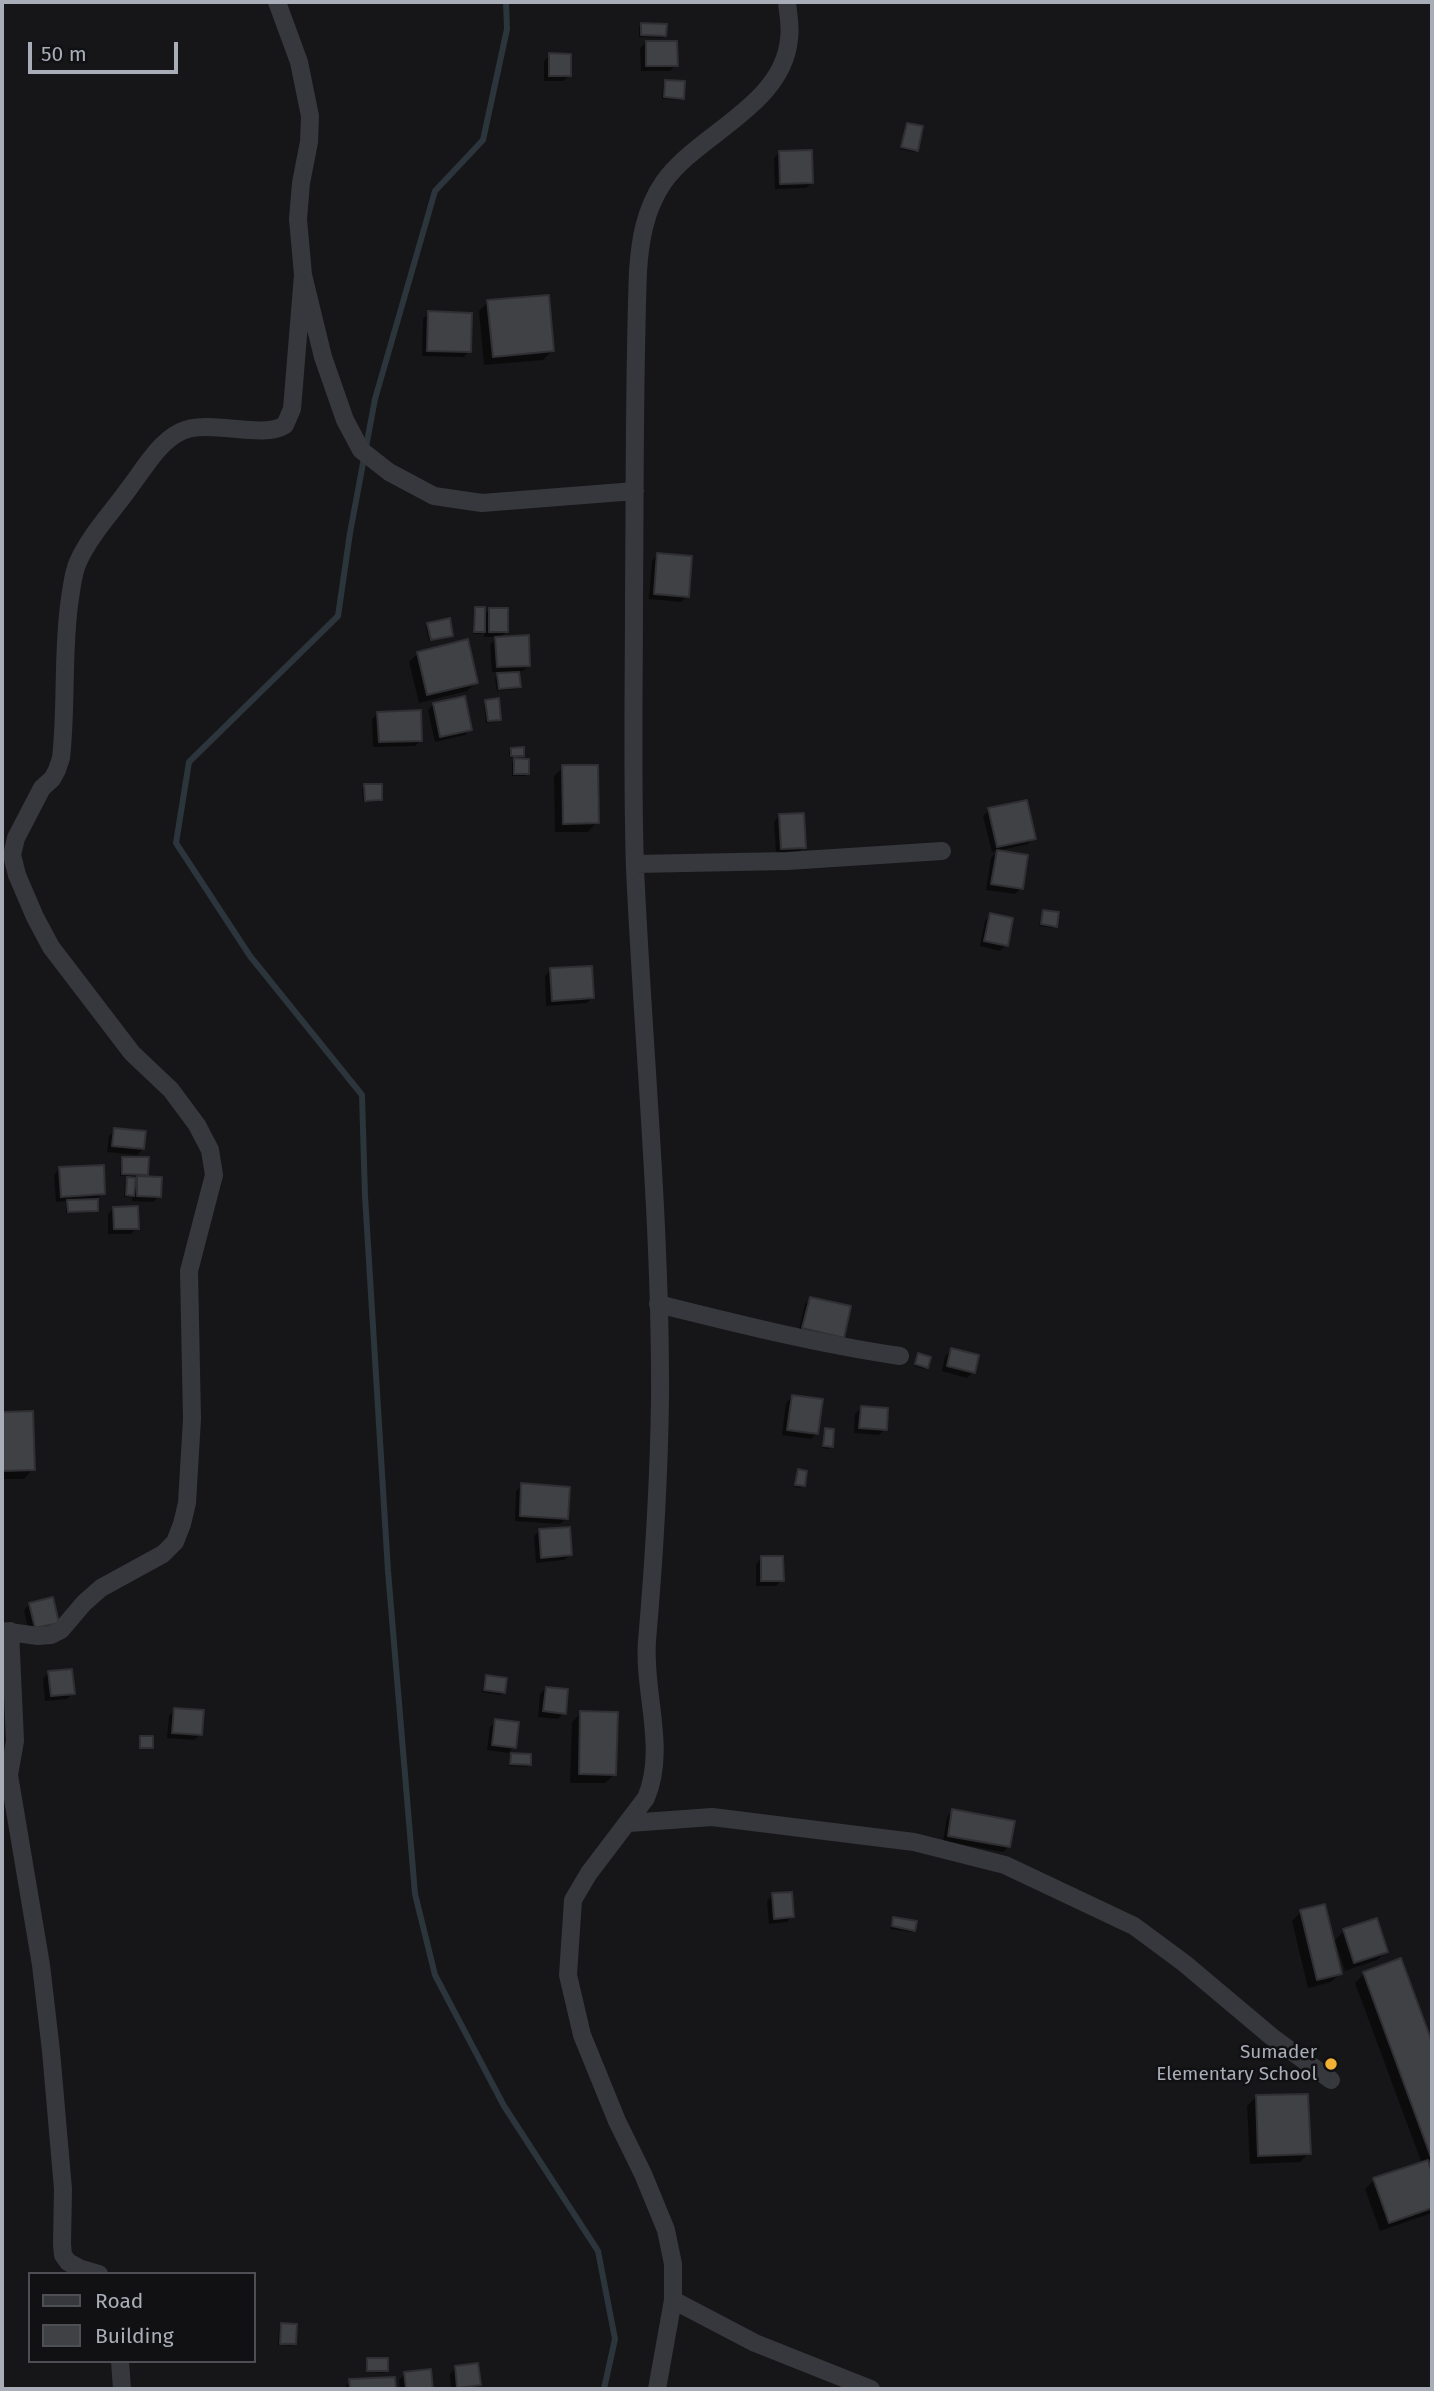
<!DOCTYPE html>
<style>
body{margin:0}
#map{position:relative;width:1434px;height:2391px;overflow:hidden;background:#161618;font-family:"Fira Sans",sans-serif}
canvas{display:block}
.frame{position:absolute;inset:0;border:4px solid #a8adb8;pointer-events:none}
.legend{position:absolute;left:28px;top:2272px;width:228px;height:91px;box-sizing:border-box;background:#111113;border:2px solid #4d4f55;margin:0;padding:9px 12px;list-style:none;font-size:21px;color:#a8adb8}
.legend li{display:flex;align-items:center;gap:14px;height:35px}
.legend b{width:35px;border:2px solid #4d4f55}
.scale{position:absolute;left:28px;top:42px;width:150px;height:32px;box-sizing:border-box;border:4px solid #a8adb8;border-top:0;padding-left:9px;font-size:21px;line-height:24px;white-space:nowrap;color:#a8adb8;-webkit-text-stroke:5px #111113;paint-order:stroke}
</style>
<div id="map">
<canvas width="1434" height="2391"></canvas>
<div class="frame"></div>
<ul class="legend">
<li><b style="height:9px;background:#37383d"></b>Road</li>
<li><b style="height:19px;background:#404145"></b>Building</li>
</ul>
<div class="scale">50 m</div>
</div>
<script>
const ctx = document.querySelector('canvas').getContext('2d');
ctx.lineJoin = 'round';
function fillPath(path, color) { ctx.fillStyle = color; ctx.fill(path, 'evenodd'); }
function trace(path, color, width, dash) { ctx.strokeStyle = color; ctx.lineWidth = width; ctx.lineCap = dash ? 'butt' : 'round'; ctx.setLineDash(dash || []); ctx.stroke(path); }
function write(font, color, halo, rows, align = 'center') {
  ctx.font = font + ' "Fira Sans",sans-serif'; ctx.lineWidth = 5; ctx.setLineDash([]); ctx.textBaseline = 'middle'; ctx.strokeStyle = halo; ctx.fillStyle = color; for (const [text, x, y, turn = 0] of rows) {
    ctx.save(); ctx.translate(x, y); ctx.rotate((+turn || 0) * Math.PI / 180); ctx.textAlign = isNaN(turn) ? turn : align; if (halo) ctx.strokeText(text, 0, 0); ctx.fillText(text, 0, 0); ctx.restore();
  }
}
const shadow = new Path2D(`
 M642 25 665 35 662 38 639 37V27Z
 M646 43 676 65 670 71H641L640 48Z
 M550 55 569 76 563 81H544V61Z
 M665 82 683 98 680 100 662 99 663 84Z
 M907 124 916 150 914 152 900 149Z
 M780 152 812 182 806 188 775 189 774 158Z
 M488 302 552 351 543 360 484 365 479 311Z
 M429 313 469 351 464 357 422 356 423 319Z
 M657 555 687 596 681 602 649 599 652 561Z
 M476 609 483 616 489 610 506 632 499 639 529 665 523 671H517L519 686 517 689 497 691 495 678 501 672H492L490 645 497 637H484V631L481 634H473V611Z
 M428 624 452 635 449 637 429 641 426 627Z
 M418 653 476 682 467 691 419 703 409 662Z
 M486 702 500 719 497 721 486 723 484 704Z
 M433 705 470 729 465 735 435 742 428 710Z
 M378 713 421 740 415 746 373 747 372 719Z
 M512 749 523 755 517 760 527 773 525 776H512V763L517 757 510 758 509 752Z
 M563 767 597 822 588 832H555L554 776Z
 M365 786 381 800 378 802H363L362 789Z
 M989 810 1034 838 1028 844 992 852 983 816Z
 M779 816 804 847 798 853 776 854 774 822Z
 M997 852 1021 888 1015 894 986 890 991 858Z
 M1044 912 1055 926 1053 928 1039 926Z
 M990 915 1006 945 1000 951 980 946 985 921Z
 M550 970 593 997 587 1003 546 1006 545 976Z
 M115 1130 143 1149 137 1155 107 1152 109 1136Z
 M123 1159 147 1174 143 1178 159 1196 153 1202 132 1201V1197H124L125 1182 128 1179 136 1180 139 1176H120L121 1161Z
 M59 1169 104 1193 96 1199 97 1210 94 1212 66 1213V1204L69 1201 56 1202 54 1175Z
 M114 1208 137 1228 131 1234H108V1214Z
 M811 1299 849 1307 836 1342 798 1333 805 1304Z
 M951 1350 973 1372 967 1378 942 1371 945 1356Z
 M919 1355 926 1367 924 1369 914 1366Z
 M792 1397 817 1433 811 1439 782 1435 786 1403Z
 M861 1408 885 1429 879 1435 854 1433 855 1414Z
 M31 1413 33 1469 24 1479H2V1414Z
 M826 1430 831 1447 829 1449 822 1448 823 1432Z
 M798 1471 803 1485 800 1488 794 1487Z
 M522 1485 566 1519 560 1524 515 1521 516 1491Z
 M540 1530 570 1555 564 1560 536 1563 534 1536Z
 M762 1558 782 1580 776 1586H756V1564Z
 M30 1604 57 1622 51 1628 29 1633 24 1610Z
 M48 1673 73 1693 67 1699 45 1701 43 1679Z
 M486 1677 503 1693 501 1695 482 1692 484 1679Z
 M546 1688 564 1713 558 1719 538 1717 540 1694Z
 M175 1710 200 1735 194 1740 167 1738 169 1716Z
 M581 1713 615 1774 605 1783H570L572 1722Z
 M496 1721 514 1747 508 1753 487 1750 490 1727Z
 M511 1754 529 1765 527 1767 509 1766V1757Z
 M953 1811 1008 1847 1003 1852 943 1841 947 1817Z
 M773 1895 792 1916 787 1922 769 1924 767 1901Z
 M1301 1912 1333 1942 1344 1931 1386 1951 1377 1960 1345 1971 1336 1944H1333L1340 1973 1331 1982 1308 1988 1292 1921Z
 M894 1919 914 1930 911 1932 890 1929Z
 M1400 1960 1432 2047V2213L1380 2231 1365 2189 1374 2180 1422 2164 1355 1983 1364 1974Z
 M1256 2097 1309 2153 1300 2162 1250 2164 1247 2106Z
 M281 2325 294 2344 292 2346 278 2345 279 2328Z
 M368 2359 386 2370 384 2373 366 2372V2362Z
 M455 2368 479 2385 474 2389H451L450 2374Z
 M429 2371 432 2389H400L399 2380 405 2374Z
 M393 2379 394 2389H344L350 2381Z`);
const stream = new Path2D(`
 M506 2 507 29 483 140 435 191 375 399 350 533 338 616 189 762 176 843 250 956 362 1095 365 1196 388 1571 415 1894 435 1975 504 2106 598 2251 615 2339 604 2389`);
const building = new Path2D(`
 M641 23 667 24 666 36 641 35Z
 M646 41H677L678 66H646Z
 M549 53 571 54V76H549Z
 M665 80 685 81 684 99 664 97Z
 M907 123 923 126 918 151 901 147Z
 M812 150 813 183 780 184 779 151Z
 M549 295 554 351 493 357 487 300Z
 M428 311 472 313 471 352 427 351Z
 M657 553 692 556 689 597 654 594Z
 M475 607H485V632H474Z
 M489 608H508V632H489Z
 M450 618 453 636 431 640 427 623Z
 M529 635 530 666 497 667 495 637Z
 M468 639 478 683 427 695 417 652Z
 M519 672 521 687 499 689 497 673Z
 M465 696 472 730 440 737 433 703Z
 M499 698 501 720 488 721 485 700Z
 M421 710 422 741 379 742 377 712Z
 M524 747V756H511V748Z
 M514 758 529 759V774H514Z
 M562 765H598L599 823 563 824Z
 M364 784H382V800L365 801Z
 M1027 800 1036 839 997 847 988 808Z
 M804 813 806 848 781 849 779 814Z
 M997 850 1028 855 1023 889 991 884Z
 M1043 910 1059 912 1057 927 1041 924Z
 M990 913 1013 918 1008 946 984 941Z
 M592 966 594 998 552 1001 550 968Z
 M114 1128 146 1131 144 1149 112 1146Z
 M122 1157H149L148 1175 122 1174Z
 M104 1165 105 1194 61 1197 59 1167Z
 M137 1176 162 1177 161 1197 137 1196Z
 M127 1177 136 1178 134 1196 126 1195Z
 M98 1199V1211L68 1212 67 1200Z
 M138 1206 139 1229H114L113 1207Z
 M810 1297 851 1306 844 1338 802 1328Z
 M951 1348 979 1355 975 1373 947 1366Z
 M918 1353 931 1357 928 1368 915 1364Z
 M792 1395 823 1399 818 1434 787 1430Z
 M861 1406 888 1408 887 1430 859 1428Z
 M33 1411 35 1470 2 1471V1412Z
 M825 1428 834 1429 833 1447 823 1446Z
 M798 1469 807 1471 805 1486 795 1485Z
 M521 1483 570 1487 568 1519 520 1516Z
 M570 1527 572 1555 541 1558 539 1529Z
 M761 1556H783L784 1581H761Z
 M53 1597 59 1623 35 1628 29 1603Z
 M72 1669 75 1694 51 1696 48 1671Z
 M486 1675 507 1678 505 1693 484 1690Z
 M546 1687 568 1689 566 1714 543 1711Z
 M174 1708 204 1710 202 1735 172 1733Z
 M580 1711 618 1712 616 1775 579 1774Z
 M495 1719 519 1722 516 1748 492 1745Z
 M140 1736H153V1748H140Z
 M511 1753 531 1754V1765L510 1764Z
 M952 1809 1015 1821 1010 1847 948 1836Z
 M792 1892 794 1917 774 1919 772 1893Z
 M1325 1904 1342 1974 1317 1980 1300 1910Z
 M893 1917 917 1921 915 1931 892 1926Z
 M1377 1918 1388 1952 1354 1963 1343 1929Z
 M1401 1958 1432 2042V2160L1363 1972Z
 M1308 2094 1311 2154 1258 2156 1256 2095Z
 M1428 2160 1432 2173V2208L1389 2223 1373 2178Z
 M281 2323 297 2324 296 2344H280Z
 M367 2358H388V2371H367Z
 M478 2363 481 2385 457 2388 455 2366Z
 M431 2369 433 2389H406L404 2372Z
 M395 2377 396 2389H350L349 2379Z`);
const minor = new Path2D(`
 M277 2 299 62 310 116 309 142 301 183 298 219 303 275 323 357 345 420 361 450 389 472 434 496 482 503 635 491
 M635 864 787 861 942 851
 M658 1304C738 1324 818 1344 900 1356
 M2 1631 38 1636 51 1635 61 1630 84 1603 101 1588 163 1554 175 1542 182 1524 187 1503 192 1419 189 1271 214 1175 210 1150 197 1125 171 1090 132 1053 51 947 35 917 17 875 12 855 16 838 42 788 52 779 57 770 61 758C67 705 62 651 70 598 72 586 73 573 78 562 90 535 113 511 130 487 144 469 158 443 180 432 209 418 261 440 285 425L292 409 303 275
 M10 1631 15 1741 9 1775 41 1965 51 2051 63 2189 62 2244 63 2255 68 2262 79 2268 99 2274
 M629 1823 712 1817 914 1842 1005 1865 1134 1926 1184 1963 1272 2037 1331 2080
 M673 2300 755 2343 871 2389
 M120 2361 122 2389
 M657 2389 673 2300V2264L666 2230 643 2174 617 2121 582 2035 568 1975 573 1900 589 1873 646 1798C667 1749 643 1692 647 1641 654 1560 659 1480 660 1399 661 1222 643 1045 635 868 632 778 634 688 634 598 635 489 634 380 638 271 640 240 645 210 663 183 697 134 783 106 789 39 791 27 788 14 787 2`);
const markers = [
 [1331,2064,7,"#f2b134"]
];
const poiNames = [
 ["Sumader",1317,2053],
 ["Elementary School",1317,2075]
];
fillPath(shadow, '#0007');
trace(stream, '#2c353c', 6);
fillPath(building, '#404145');
trace(building, '#303034', 2);
trace(minor, '#37383d', 18);
for (const [x, y, r, color] of markers) { const dot = new Path2D(); dot.arc(x, y, r, 0, 2 * Math.PI); ctx.fillStyle = color; ctx.fill(dot); trace(dot, '#111113', 2.5); }
write('19px', '#a8adb8', '#111113', poiNames, 'right');
</script>
